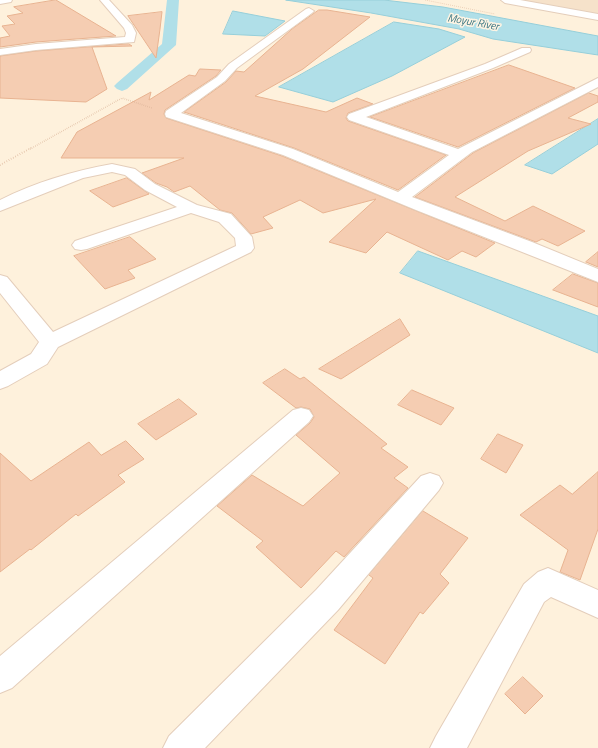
<!DOCTYPE html>
<style>
body{margin:0}
canvas{display:block;background:#fef1dc}
</style>
<canvas width="598" height="748"></canvas>
<script>
const ctx = document.querySelector('canvas').getContext('2d');
ctx.lineJoin = 'round';
function fillPath(path, color) { ctx.fillStyle = color; ctx.fill(path, 'evenodd'); }
function trace(path, color, width, dash) { ctx.strokeStyle = color; ctx.lineWidth = width; ctx.lineCap = dash ? 'butt' : 'round'; ctx.setLineDash(dash || []); ctx.stroke(path); }
function write(font, color, halo, rows, align = 'center') {
  ctx.font = font + ' "Titillium Web",sans-serif'; ctx.lineWidth = 3; ctx.setLineDash([]); ctx.textBaseline = 'middle'; ctx.strokeStyle = halo; ctx.fillStyle = color; for (const [text, x, y, turn = 0] of rows) {
    ctx.save(); ctx.translate(x, y); ctx.rotate((+turn || 0) * Math.PI / 180); ctx.textAlign = isNaN(turn) ? turn : align; if (halo) ctx.strokeText(text, 0, 0); ctx.fillText(text, 0, 0); ctx.restore();
  }
}
const residential = new Path2D(`
 M509 0H598V17Z`);
const water = new Path2D(`
 M286 0H384L443 7 598 36V55L493 39 459 29 371 13Z
 M233 11 285 21 265 36 223 34Z
 M394 22 439 29 465 37 392 76 333 102 279 87Z
 M598 119V144L552 174 525 165Z
 M418 251 598 316V353L400 273Z`);
const canal = new Path2D(`
 M167 0H179L176 45 127 89 122 91 117 89 114 86 117 83 162 44Z`);
const building = new Path2D(`
 M56 0 116 36 36 42 0 47V38L10 36 2 26 15 24 7 16 23 13 14 7Z
 M319 10H327L370 17 303 69 255 96 326 112 357 98 373 104 348 113 346 118 348 121 446 155 398 190 294 148 184 112 226 82 236 71 244 72 292 29Z
 M162 12 160 29 156 58 128 16Z
 M129 44 132 46 92 47 107 89 86 102 0 98V56L36 51Z
 M509 65 575 88 458 147 370 117Z
 M200 69 221 70 216 76 165 110 164 114 166 118 282 156 495 243 476 257 462 251 448 260 387 232 366 253 329 242 376 199 323 213 300 200 263 217 273 228 251 234 232 213 220 210 190 186 174 192 167 187 156 183 142 173 184 158H61L77 132 151 92 149 100 189 75 195 76Z
 M589 93 598 96V102L568 118 591 124 528 151 455 197 505 221 533 206 585 231 558 246 542 239 536 242 415 197 473 153Z
 M127 178 149 194 113 207 90 191Z
 M130 237 156 259 128 270 135 278 105 289 74 256Z
 M598 252V267L586 262Z
 M573 274 598 283V307L553 290Z
 M400 319 410 335 341 379 319 369Z
 M285 369 300 379 304 377 387 444 381 448 408 467 394 478 408 488 344 557 336 551 301 588 256 547 263 541 217 506 252 475 303 506 340 473 296 435 310 423 314 417 310 409 301 407 296 408 263 383Z
 M412 390 454 408 441 425 398 405Z
 M179 399 197 414 156 440 138 424Z
 M498 434 523 445 506 473 481 459Z
 M126 441 144 459 118 475 125 482 78 516 76 514 31 550 30 549 0 572V453L31 481 89 442 101 455Z
 M598 472V529L580 580 560 572 568 550 520 515 560 485 572 494Z
 M423 511 468 538 440 574 449 583 423 614 420 612 385 664 334 630 373 578 369 575Z
 M523 677 543 696 525 714 505 694Z`);
const pathFar2 = new Path2D(`
 M425 0 495 14`);
const pathFar1 = new Path2D(`
 M30 149 122 98 152 108`);
const path = new Path2D(`
 M0 165 31 148`);
const minor = new Path2D(`
 M0 0H12L11 2 0 4Z
 M100 0H109L132 25 136 33 134 42 36 50 0 55V49L36 44 125 37 126 33 124 28Z
 M501 0H520L598 14V20L505 3Z
 M309 8 314 11 312 13 237 68 225 81 181 113 293 149 398 192 449 155 349 120 347 117 349 114 485 64 522 48H530L531 50 530 52 493 68 366 117 458 149 598 78V87L472 152 412 197 532 242 598 269V282L416 210 283 155 166 117 165 114 166 111 217 77 229 64 306 9Z
 M112 164 135 169 155 184 197 205 231 214 252 237 254 248 251 252 58 347 47 364 8 386 0 389V371L31 354 39 342 0 293V275L7 277 53 332 236 246 235 238 219 222 191 213 87 249 81 250 75 249 72 245 75 241 177 207 145 190 125 175 112 172 83 178 0 211V200C36 182 73 171 112 164Z
 M301 408 309 410 313 416 309 422 12 688 0 693V656L293 410Z
 M430 473 439 476 443 483 439 490 338 610 205 748H163L169 736 316 590 421 476Z
 M548 568 598 590V618L551 597 544 602 467 748H430L436 736 524 584 538 572Z`);
const farWaternames = [
 ["Moyur River",473,23,10]
];
fillPath(residential, '#f6e2ca');
fillPath(water, '#b0dfe8');
trace(water, '#96cfda', 1);
fillPath(canal, '#b0dfe8');
fillPath(building, '#f5cdb2');
trace(building, '#e8b391', 1);
trace(minor, '#e4cebb', 2);
trace(pathFar2, '#d9b196', 1, [0.5, 1.5]);
trace(pathFar1, '#d9b196', 1.5, [0.5, 1.5]);
trace(path, '#d9b196', 2, [0.5, 2]);
fillPath(minor, '#fff');
write('italic 11px', '#3a7683', '#fff5e4', farWaternames);
</script>
